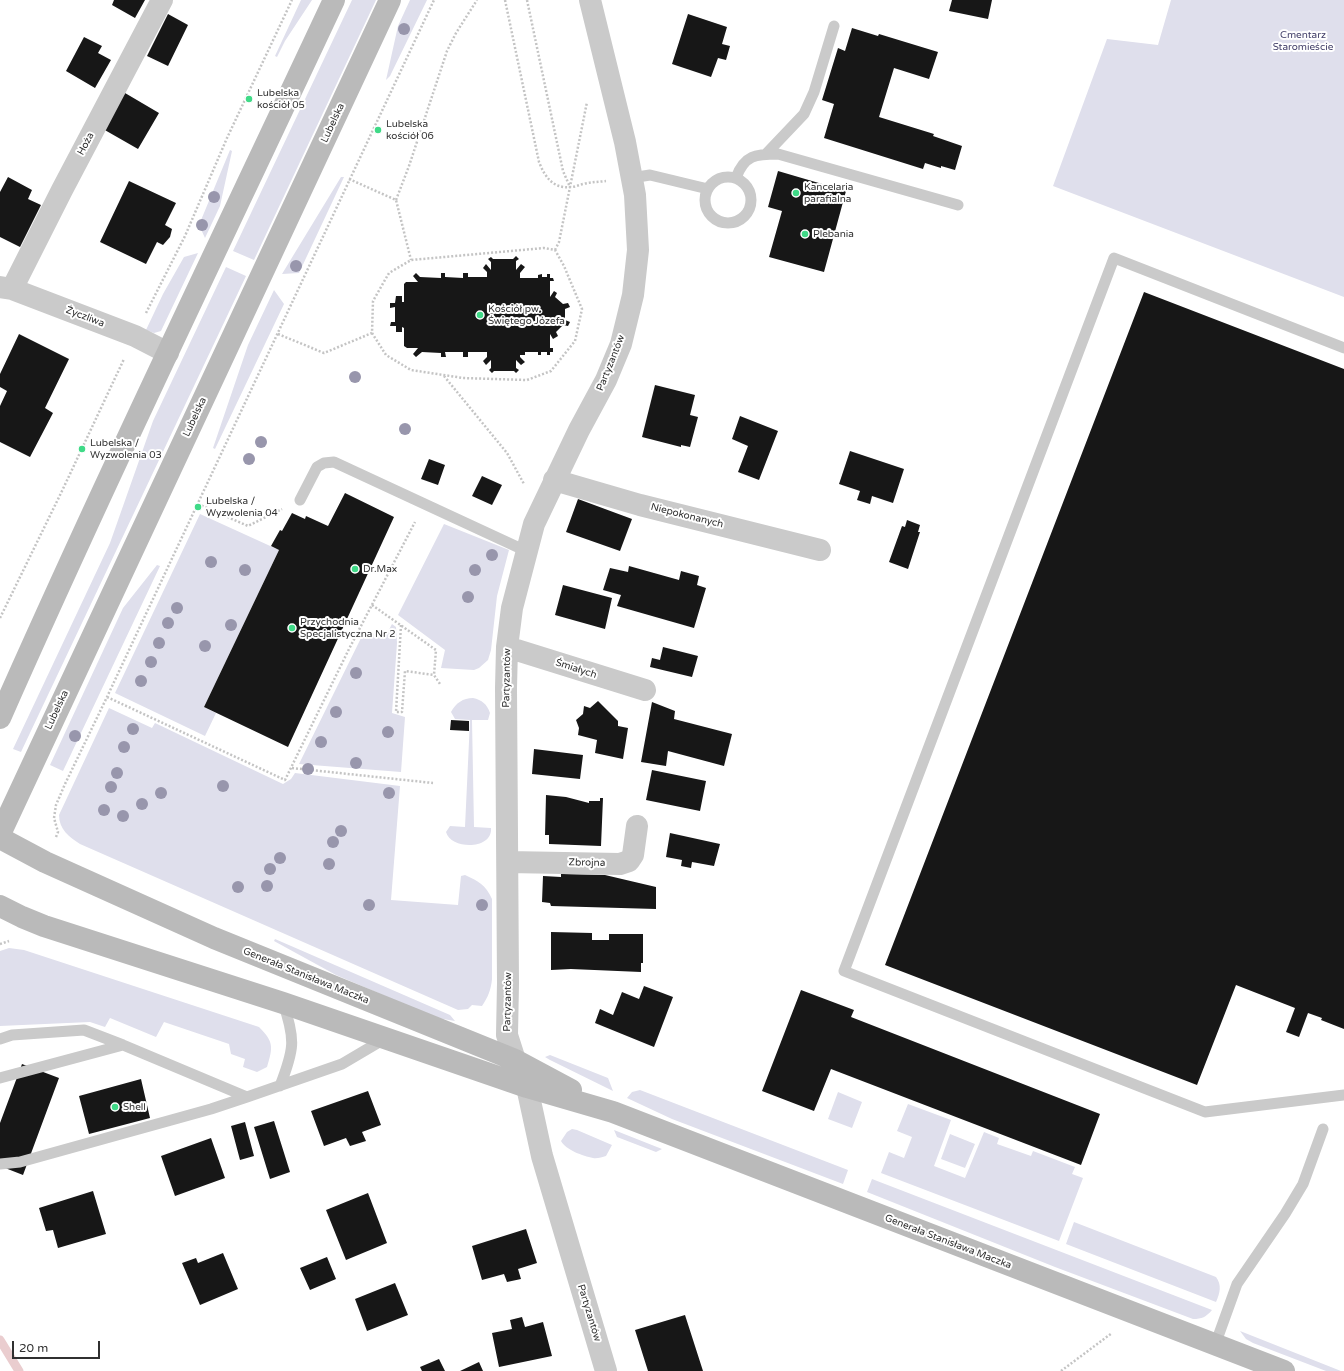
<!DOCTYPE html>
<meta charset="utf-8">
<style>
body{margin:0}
#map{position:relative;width:1344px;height:1371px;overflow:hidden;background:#fff;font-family:"Varela Round",sans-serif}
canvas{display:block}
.scale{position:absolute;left:12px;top:1341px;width:88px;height:18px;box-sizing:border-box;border:2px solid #303030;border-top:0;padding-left:5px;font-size:12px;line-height:14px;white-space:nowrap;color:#303030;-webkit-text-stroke:3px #fff;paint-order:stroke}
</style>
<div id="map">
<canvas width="1344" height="1371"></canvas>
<div class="scale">20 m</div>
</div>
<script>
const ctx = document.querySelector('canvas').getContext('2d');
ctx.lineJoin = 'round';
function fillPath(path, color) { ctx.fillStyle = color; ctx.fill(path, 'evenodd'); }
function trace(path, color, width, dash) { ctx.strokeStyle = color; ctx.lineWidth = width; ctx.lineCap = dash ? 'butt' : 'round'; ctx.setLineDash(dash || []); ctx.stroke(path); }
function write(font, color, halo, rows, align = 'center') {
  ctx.font = font + ' "Varela Round",sans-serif'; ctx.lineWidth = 4; ctx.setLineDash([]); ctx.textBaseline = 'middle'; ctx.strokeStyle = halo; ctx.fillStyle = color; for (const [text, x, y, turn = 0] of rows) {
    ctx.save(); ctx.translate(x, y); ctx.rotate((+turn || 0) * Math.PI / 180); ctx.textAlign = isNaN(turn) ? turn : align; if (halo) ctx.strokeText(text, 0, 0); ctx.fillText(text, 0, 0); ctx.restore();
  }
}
const green = new Path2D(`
 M301 0H312L285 41 277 57 275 56Z
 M352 0H376L254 260 233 251Z
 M410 0H427L390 76 386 80 398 26Z
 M1171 0H1344V297L1053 186 1107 39 1158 45Z
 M230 150 232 151 220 206 205 238 199 225Z
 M341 177H344L299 273 282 274Z
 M198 253 161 331 154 333 146 330 163 294 184 257Z
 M226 267 246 276 21 752 13 749 110 543 153 421Z
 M274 290 284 304 215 449 213 448 248 345Z
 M200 514 279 550 204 707 216 713 205 736 115 693Z
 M444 524 509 550 497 596 491 650 488 660 479 668 474 670 441 668 445 650 398 615Z
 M157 565 160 566 63 771 50 765 123 608Z
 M392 624 396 627 397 643 392 713 405 717 401 772 299 764 362 636 370 632 384 639Z
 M473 698C482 700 487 704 490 713L488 720H472L474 827 491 828C493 850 451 850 446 832L450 826 465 827 470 720 455 719 451 712C456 703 463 698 473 698Z
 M109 708 152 728 155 723 283 784 291 779 295 773 400 786 391 900 458 905 461 876 465 875C478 881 486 885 492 899V979C491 990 488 997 482 1006L472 1005 468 1009 458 1010 80 844C69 837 59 829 59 815Z
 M275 939 450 1015 455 1021 437 1018 336 975 274 941Z
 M9 948 24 950 259 1027C274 1042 273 1047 267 1067L257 1072 243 1067 245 1059 231 1054 229 1044 164 1022 156 1037 110 1018 105 1027 90 1022 0 1026V951Z
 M550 1055 608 1078 613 1091 550 1060 545 1057Z
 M640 1090 848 1170 843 1184 672 1119 627 1098 632 1092Z
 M838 1092 862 1102 852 1128 828 1119Z
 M908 1104 951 1120 934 1166 965 1178 984 1132 999 1138 997 1144 1031 1156 1033 1151 1075 1167 1072 1174 1083 1178 1059 1241 881 1173 889 1152 904 1158 912 1137 897 1131Z
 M572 1129 577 1130 612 1145 606 1156C602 1157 597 1159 593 1158 583 1156 566 1150 561 1141L567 1132Z
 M614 1130 662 1149 656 1152 617 1137Z
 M950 1134 975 1144 965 1168 941 1159Z
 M872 1179 1212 1310C1206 1317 1202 1319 1193 1319L1055 1267 867 1192Z
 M1074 1222 1216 1277C1222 1285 1220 1293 1216 1302L1066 1244Z
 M1240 1331 1341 1371H1326L1253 1343 1246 1339Z`);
const stream = new Path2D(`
 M0 1340 19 1371`);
const building = new Path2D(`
 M114 0H145L135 18 112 5Z
 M952 0H992L988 19 949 11Z
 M168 14 188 25 168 66 147 56Z
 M688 14 727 27 722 44 730 46 726 60 718 58 711 77 672 64Z
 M852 28 878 36 879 34 938 52 929 79 894 68 879 117 934 134 933 136 962 146 955 170 941 166V168L925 163 923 169 824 138 834 104 822 100 838 48 845 51Z
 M84 37 102 46 98 53 111 60 95 88 66 71Z
 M125 93 159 113 138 149 103 129Z
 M778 171 846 191 824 272 769 257 782 211 768 207Z
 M8 177 32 190 28 199 41 205 20 247 0 237V192Z
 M129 181 176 203 165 225 172 229 170 237 163 245 157 242 146 264 100 242Z
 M516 256 519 259 516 261V270L521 264 525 267 520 273V278H538V275L542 274V277H547V274H550V278H553L554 281H550V297L554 291 557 293 555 297 563 304 568 303 570 307 565 309V320L570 322 568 326 563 325 556 332 558 336 553 339 550 334V348H553V352H550V355H547V352H541V355H538V352H525V355H520V357L525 362 521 365 516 360V368L519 370 516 373 514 371H494L492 373 489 370 491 368V360L486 365 483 361 487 357V352H468V357H463V352H445L446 357H441V353L422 352 416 357 413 354 418 348H407L404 346V328L402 327V332H396V326H390L391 322H395V307L390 308V303H395L396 296H402V302H404V284L406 282H418L413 276 416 273 420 277 441 278V273H445V277L463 278V273H468V277H487V272L483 268 486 264 491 270V262L488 259 491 257 493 259H513Z
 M1144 292 1344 369V1029L1321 1020 1322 1018 1308 1013 1299 1037 1286 1032 1295 1008 1236 985 1197 1085 885 965Z
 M19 334 69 359 45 408 53 413 30 457 0 442V406L7 391 0 387V374Z
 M655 385 695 395 690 415 698 417 690 447 681 445V447L642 437Z
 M740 416 778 431 759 480 738 472 748 446 732 439Z
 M850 451 904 469 893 503 872 496 870 504 857 500 860 491 839 484Z
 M429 459 445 465 438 485 421 479Z
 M482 476 502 485 492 505 472 496Z
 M345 493 394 517 288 747 204 707 279 550 271 546 280 530 282 531 292 513 305 519 306 516 328 526Z
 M578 499 632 519 620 551 566 532Z
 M907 520 920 525 918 532H920L908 569 889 562 902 526 905 527Z
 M629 566 679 580 681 571 699 576 697 585 706 588 694 628 617 606 621 595 603 590 610 568 628 572Z
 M563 585 612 598 605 629 555 615Z
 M663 647 698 656 692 677 650 667 652 658 660 660Z
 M598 701 618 721V726L628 728 623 759 595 753 597 740 578 735 579 728 576 720 583 714 584 706 590 708Z
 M652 702 675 711 674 719 732 734 724 766 668 751 666 766 641 762Z
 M451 720 469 721V731L450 730Z
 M534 749 583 755 580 779 532 774Z
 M652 770 706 781 700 811 646 800Z
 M546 795 566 797 589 803V801H600V798H603L601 846 549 844V835H545Z
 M670 833 720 844 714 866 692 862 691 868 681 866 682 860 666 857Z
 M561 874 605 875 656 887V909L551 906 550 903 542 902 543 876 561 877Z
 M551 932 592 933V940H609V934H643V963H641V972L571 969 551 970Z
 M644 986 673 997 654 1047 595 1023 600 1009 613 1015 622 992 639 999Z
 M801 990 854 1010 851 1017 1100 1114 1081 1165 831 1069 814 1111 762 1091Z
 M22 1064 59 1078 23 1175 0 1166V1123Z
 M141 1079 150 1118 89 1134 79 1096Z
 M368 1091 381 1125 362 1132 366 1141 350 1146 346 1138 324 1146 311 1111Z
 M274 1121 290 1172 270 1179 254 1127Z
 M245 1122 254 1156 240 1160 231 1126Z
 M211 1138 225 1178 175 1196 161 1156Z
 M93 1191 106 1234 58 1248 53 1230 46 1231 39 1208Z
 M368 1193 387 1243 346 1260 326 1210Z
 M526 1229 537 1263 518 1269 521 1279 507 1282 504 1274 482 1280 472 1246Z
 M223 1253 238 1289 200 1305 182 1263 196 1258 198 1263Z
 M327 1257 336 1279 310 1290 300 1268Z
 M395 1283 408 1315 367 1331 355 1299Z
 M685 1315 703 1371H648L635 1330Z
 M522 1317 525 1327 543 1322 552 1356 499 1367 492 1333 512 1329 510 1320Z
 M439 1359 445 1371H422L420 1367Z
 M479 1362 483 1371H460Z`);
const path = new Path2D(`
 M505 0 539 162C545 177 553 189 571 187 575 187 579 185 583 184 591 182 598 182 606 181
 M527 0 563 171 570 187
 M349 179 396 200 411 260
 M396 200 409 166 447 51 456 33 477 0
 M555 250 559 242 587 102
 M146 313 185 236 227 138 292 0
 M278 334 324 353 372 333 373 301 389 273 411 260 544 248 555 250 564 266 582 309 575 341 551 371 527 380 463 378 411 370 386 355 372 333
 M444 376 507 453 524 484
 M198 504 248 526 282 509
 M372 605 436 650 434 675 440 684
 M0 618 62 491 124 359
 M401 625 396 712H402L405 671 434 675
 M107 697 285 780 349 649 415 522
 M292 768 433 783
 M56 837 58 832 54 818 56 805 65 784 107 697 434 0
 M0 944 9 941
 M1061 1371 1112 1333`);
const service = new Path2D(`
 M766 154 804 114 814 92 834 26
 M705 200a23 23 0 1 1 46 0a23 23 0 1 1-46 0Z
 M631 178 650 175 708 189
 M736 178C744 155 756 154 778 154L958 205
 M1344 348 1114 258 844 971 1205 1112 1344 1095
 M300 500 317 467 324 463 334 462 526 551
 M0 1039 12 1035 84 1030 123 1045 247 1097
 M0 1078 123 1045
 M280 1086C294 1050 296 1040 283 1003
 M0 1164 20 1162 211 1109 247 1097 342 1064 386 1038
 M1215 1345 1237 1284 1285 1214 1303 1184 1323 1129`);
const minor = new Path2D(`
 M590 0 625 142 635 195 638 250 633 295 621 344 606 380 579 430 534 524 512 608 507 647 506 688 508 983 507 1035 515 1060 527 1087 542 1156 606 1371
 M0 287 12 289 135 336 168 353
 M12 289 62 190 162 0
 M554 480 640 505 820 550
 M507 647 645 690
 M508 862 620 864 629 861 633 855 637 826`);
const secondary = new Path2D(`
 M0 718C107 476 222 239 334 0
 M0 834 390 0
 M0 838 45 862 214 938 515 1060 571 1090
 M0 906 22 917 44 926 283 1003 527 1087 613 1112 1284 1371`);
const trees = [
 [404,29],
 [214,197],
 [202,225],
 [296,266],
 [355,377],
 [405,429],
 [261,442],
 [249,459],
 [492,555],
 [211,562],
 [245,570],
 [475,570],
 [468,597],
 [177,608],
 [168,623],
 [231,625],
 [159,643],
 [205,646],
 [151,662],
 [356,673],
 [141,681],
 [336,712],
 [133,729],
 [388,732],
 [75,736],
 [321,742],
 [124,747],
 [356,763],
 [308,769],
 [117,773],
 [223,786],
 [111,787],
 [161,793],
 [389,793],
 [142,804],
 [104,810],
 [123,816],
 [341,831],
 [333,842],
 [280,858],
 [329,864],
 [270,869],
 [267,886],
 [238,887],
 [369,905],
 [482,905]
];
const markers = [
 [249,99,4,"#3fda87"],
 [378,130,4,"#3fda87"],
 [796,193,4,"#3fda87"],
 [805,234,4,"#3fda87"],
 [480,315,4,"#3fda87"],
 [82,449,4,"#3fda87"],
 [198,507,4,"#3fda87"],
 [355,569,4,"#3fda87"],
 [292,628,4,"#3fda87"],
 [115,1107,4,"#3fda87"]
];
const parkNames = [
 ["Cmentarz",1303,35],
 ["Staromieście",1303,47]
];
const poiNames = [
 ["Lubelska",257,93],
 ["kościół 05",257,105],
 ["Lubelska",386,124],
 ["kościół 06",386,136],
 ["Kancelaria",804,187],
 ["parafialna",804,199],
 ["Plebania",813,234],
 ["Kościół pw.",488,309],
 ["Świętego Józefa",488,321],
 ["Lubelska /",90,443],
 ["Wyzwolenia 03",90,455],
 ["Lubelska /",206,501],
 ["Wyzwolenia 04",206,513],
 ["Dr.Max",363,569],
 ["Przychodnia",300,622],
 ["Specjalistyczna Nr 2",300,634],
 ["Shell",123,1107]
];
const streetNames = [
 ["Lubelska",333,123,-65],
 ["Hoża",86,144,-62],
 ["Życzliwa",85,317,21],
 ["Partyzantów",611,363,-68],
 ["Lubelska",195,417,-65],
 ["Niepokonanych",687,516,14],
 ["Śmiałych",576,669,18],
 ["Partyzantów",507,678,-89],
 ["Lubelska",57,710,-65],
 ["Zbrojna",587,863,1],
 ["Generała Stanisława Maczka",306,976,22],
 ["Partyzantów",508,1002,-89],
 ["Generała Stanisława Maczka",948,1242,21],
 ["Partyzantów",589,1313,73]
];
fillPath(green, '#dfdfec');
trace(stream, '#eacdcf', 9);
fillPath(building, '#171717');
trace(path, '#c4c4c4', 2.5, [2, 2]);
trace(service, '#cacaca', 11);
trace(minor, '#cacaca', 22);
trace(secondary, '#bababa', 22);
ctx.fillStyle = '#9896ac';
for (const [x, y] of trees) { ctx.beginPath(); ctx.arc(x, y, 6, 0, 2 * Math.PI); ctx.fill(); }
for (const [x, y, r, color] of markers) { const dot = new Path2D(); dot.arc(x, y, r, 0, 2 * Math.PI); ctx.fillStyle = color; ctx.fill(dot); trace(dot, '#fff', 1.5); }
write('10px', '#434069', '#fff', parkNames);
write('10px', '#303030', '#fff', poiNames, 'left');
write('10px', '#303030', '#fff', streetNames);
</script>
